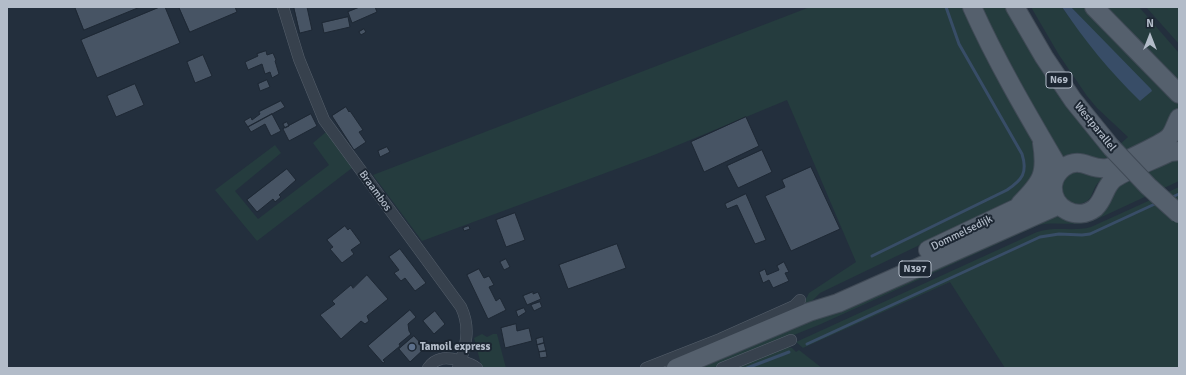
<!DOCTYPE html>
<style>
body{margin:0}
#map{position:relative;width:1186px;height:375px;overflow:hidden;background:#232f3d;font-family:Signika,sans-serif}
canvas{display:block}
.frame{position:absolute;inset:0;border:8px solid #b3bcc9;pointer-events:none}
.north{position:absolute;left:1130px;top:16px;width:40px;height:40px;-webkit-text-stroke:3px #1c2632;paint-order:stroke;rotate:0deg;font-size:11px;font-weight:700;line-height:16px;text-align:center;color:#b3bcc9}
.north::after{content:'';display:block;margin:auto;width:14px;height:18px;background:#b3bcc9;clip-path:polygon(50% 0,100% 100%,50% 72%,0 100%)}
</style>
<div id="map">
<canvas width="1186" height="375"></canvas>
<div class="frame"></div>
<div class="north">N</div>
</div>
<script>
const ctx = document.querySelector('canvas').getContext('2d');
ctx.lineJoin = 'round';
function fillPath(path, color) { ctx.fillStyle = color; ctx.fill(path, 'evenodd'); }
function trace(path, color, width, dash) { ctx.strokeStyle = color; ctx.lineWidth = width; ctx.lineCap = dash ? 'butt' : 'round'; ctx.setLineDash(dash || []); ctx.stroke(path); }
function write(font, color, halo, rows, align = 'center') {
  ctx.font = font + ' Signika,sans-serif'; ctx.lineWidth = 4; ctx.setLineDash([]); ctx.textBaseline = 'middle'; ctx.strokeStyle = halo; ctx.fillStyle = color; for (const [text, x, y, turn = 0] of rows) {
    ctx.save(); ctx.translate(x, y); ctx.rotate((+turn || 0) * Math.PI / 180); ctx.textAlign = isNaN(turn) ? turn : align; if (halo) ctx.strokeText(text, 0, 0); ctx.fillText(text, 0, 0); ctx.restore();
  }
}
const green = new Path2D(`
 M810 7H967L1035 142 1040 164 1021 194 1009 202 820 293 808 305 784 317 803 305 809 293 856 262 787 100 654 155 422 241 373 175Z
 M975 7H1012L1109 154 1128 137 1097 108 1087 96 1059 55 1031 7H1062L1071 20 1085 22 1071 7H1091L1179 102V109L1168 129 1108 162 1062 161Z
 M1098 7H1139L1179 53V91Z
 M1146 7H1179V44Z
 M326 132 352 168 257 241 215 190 275 145 281 153 235 191 258 219 329 165 313 143Z
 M1179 156V181L1093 221C1076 227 1057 221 1039 225L821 324 715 367 692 368 1049 213 1066 216 1113 187Z
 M1075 172H1081L1094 176 1113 174C1108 176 1101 179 1097 184 1092 190 1093 200 1083 203 1063 210 1052 181 1075 172Z
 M1179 187V368H1005L950 282 803 348 796 342 1037 232C1056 226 1073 232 1091 227Z
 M482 334 487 337 493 334H497L506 368H482L474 338Z
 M785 346 792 348 796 352 799 350 822 368H732Z`);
const water = new Path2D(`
 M1062 7H1071L1151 89 1152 91 1140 101C1110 72 1085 41 1062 7Z`);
const stream = new Path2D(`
 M1170 198 1179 194
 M872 256 1007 190C1022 180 1028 173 1022 154L959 44 946 7
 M807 344 1040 237 1059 234 1082 235 1090 234 1157 203
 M747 368 789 352`);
const building = new Path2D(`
 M75 7H140L84 30Z
 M160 7H165L180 43 97 78 81 40Z
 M179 7H235L237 12 190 32Z
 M294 7H307L312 30 300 33Z
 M360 7H375L377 12 352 23 348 12Z
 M348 17 350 27 324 33 322 23Z
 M364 29 366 32 361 35 359 32Z
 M266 51 267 55 273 53 276 60 275 61 279 74 272 78 270 72 265 74 262 64 248 70 245 62 258 56 257 54Z
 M203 55 212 76 195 83 187 62Z
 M267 80 270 87 260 91 258 84Z
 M135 84 144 105 116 117 107 96Z
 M281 101 285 107 248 127 244 121 251 117 252 120 260 114 259 112Z
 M346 107 349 112 350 111 363 130 359 132 366 142 354 150 332 116Z
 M272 114 281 131 271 136 265 124 251 132 248 127Z
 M311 114 317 126 289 141 283 129Z
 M746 117 759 146 704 172 691 142Z
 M287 122 289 126 285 128 283 124Z
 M387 147 390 152 380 157 378 151Z
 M762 150 772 172 738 188 727 166Z
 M811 167 840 229 791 251 765 196 785 187 782 180Z
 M287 169 296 180 279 195 281 197 275 202 273 199 257 212 247 200Z
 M746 194 766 240 755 244 737 205 727 209 725 204Z
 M515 213 525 240 506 247 496 220Z
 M345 226 348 230 350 228 361 243 351 250 354 254 342 263 330 249 333 247 327 240Z
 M468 226H469L470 229 464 231 463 228Z
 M617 244 626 268 568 289 559 265Z
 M400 249 426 283 415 291 405 278 401 281 394 273 399 270 389 257Z
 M506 259 510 267 504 270 500 262Z
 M784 262 789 272 785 273 789 281 773 288 769 280 763 283 759 272 765 269 767 275 779 270 777 266Z
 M479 269 484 278 489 276 494 285 489 287 496 301 500 298 506 310 488 319 467 275Z
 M367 275 388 299 367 316 369 321 365 324 361 321 341 339 320 315 335 304 332 301 351 285 353 288Z
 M533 292V294L538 292 541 299 527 305 523 296Z
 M540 302 542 307 534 311 531 305Z
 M524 308 526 312 518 317 516 311Z
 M410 310 416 317 408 324 409 331 411 334 399 344 400 346 383 360 385 362 383 363 368 346Z
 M435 311 445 324 434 334 423 321Z
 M516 324 517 331 529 328 532 341 505 348 501 328Z
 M414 336 425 348 410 362 399 349Z
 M543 337 544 343 537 345 536 339Z
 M432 342 435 345 433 348 430 344Z
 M544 343 546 351 539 352 537 345Z
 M546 351 547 357 540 358 539 352Z`);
const minor = new Path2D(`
 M283 7 299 59 324 120 461 307C471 328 466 347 458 368
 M428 368C431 364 436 360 441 359 449 356 471 363 477 368
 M646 368 720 339 794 306 800 300
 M722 368 791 340`);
const primary = new Path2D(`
 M972 7C997 63 1029 117 1060 170
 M1015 7 1044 57 1073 100 1111 147
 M1094 7 1179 94
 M1179 118C1175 125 1174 132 1169 137 1163 143 1116 166 1107 168 1090 171 1081 155 1063 168 1058 172 1054 178 1053 185 1051 208 1077 222 1095 208 1105 199 1104 186 1115 178 1131 168 1152 161 1170 152L1179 151
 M1020 204C1042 182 1047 174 1042 143
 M928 250 1053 191
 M676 368 809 312 838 303 1059 205`);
const primaryBridge = new Path2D(`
 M1111 147 1148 186 1179 214`);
const markers = [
 [412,347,4,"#5c6f8a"]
];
const shields = [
 [1059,80,26],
 [915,269,32]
];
const shieldNames = [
 ["N69",1059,80],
 ["N397",915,269]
];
const streetNames = [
 ["Westparallel",1095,127,51],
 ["Braambos",375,191,54],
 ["Dommelsedijk",962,233,-26]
];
const poiNames = [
 ["Tamoil express",420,347]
];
fillPath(green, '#253c3e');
fillPath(water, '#384d67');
trace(stream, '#384d67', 3);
fillPath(building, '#475464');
trace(building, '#1e2834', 1);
trace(minor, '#555f6b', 12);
trace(primary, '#404a56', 20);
trace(minor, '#37414d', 11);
trace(primary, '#55606d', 18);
trace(primaryBridge, '#404a56', 20, []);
trace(primaryBridge, '#55606d', 18);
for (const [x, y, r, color] of markers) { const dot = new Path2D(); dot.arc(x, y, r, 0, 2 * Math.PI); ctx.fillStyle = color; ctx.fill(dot); trace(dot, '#1c2632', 1.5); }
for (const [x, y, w] of shields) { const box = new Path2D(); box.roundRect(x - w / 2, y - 8, w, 16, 3); ctx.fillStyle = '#1c2632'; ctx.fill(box); trace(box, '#b3bcc9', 1); }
write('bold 10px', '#b3bcc9', null, shieldNames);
write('11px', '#b3bcc9', '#1c2632', streetNames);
write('bold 11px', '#b3bcc9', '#1c2632', poiNames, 'left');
</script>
